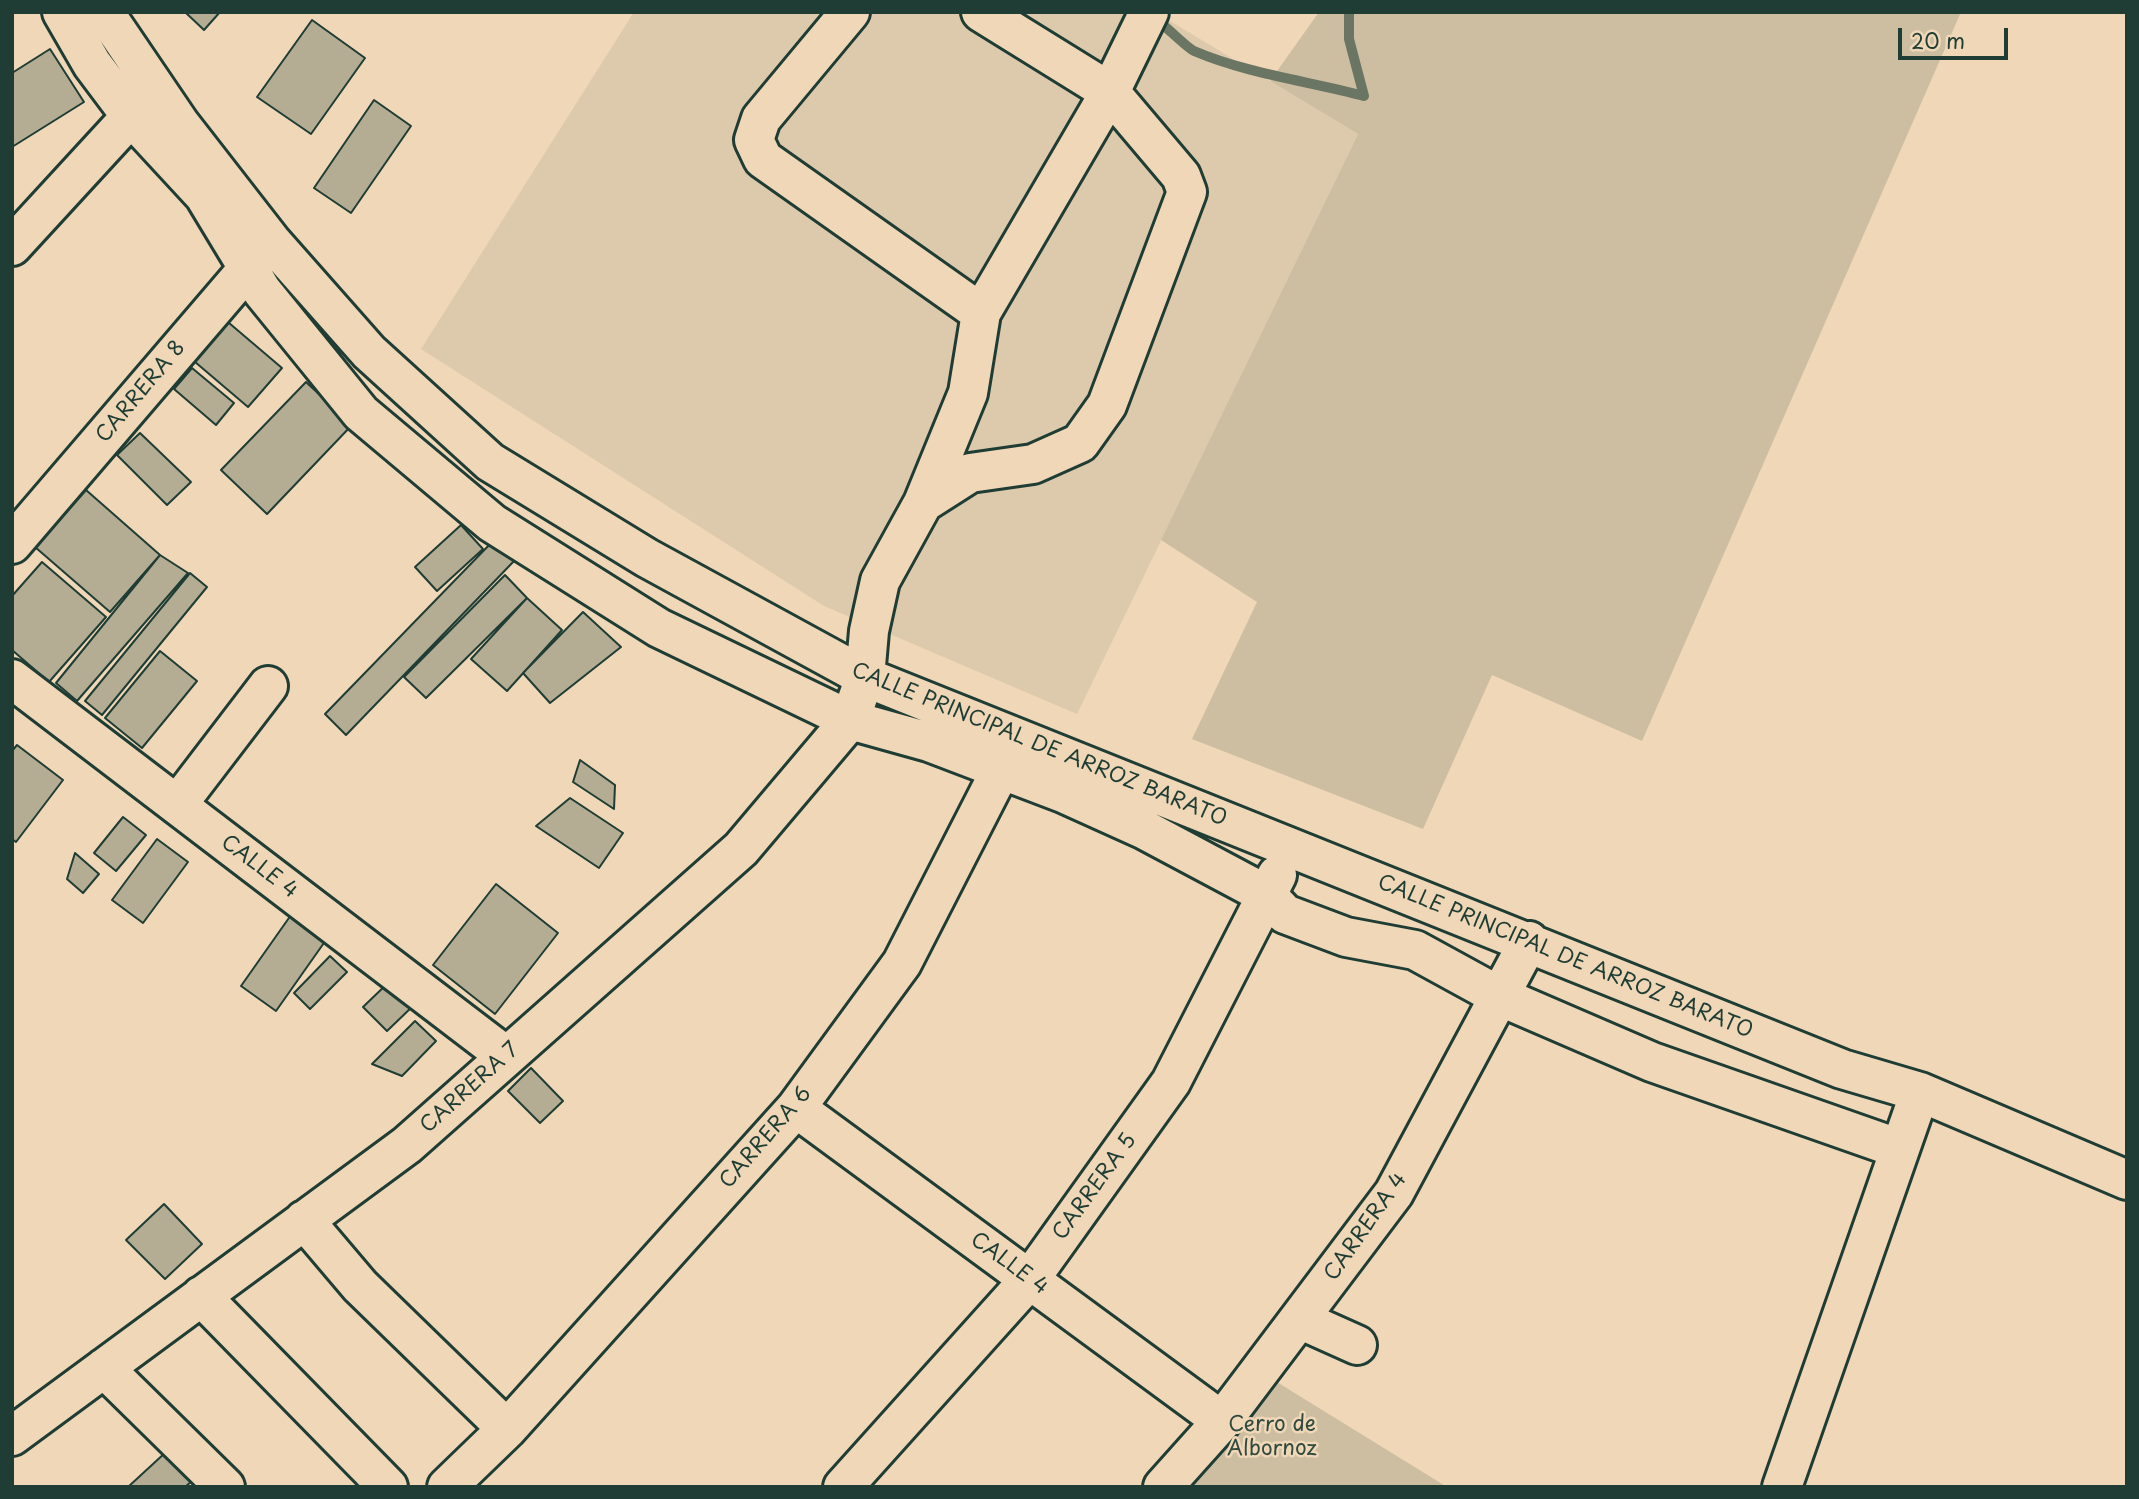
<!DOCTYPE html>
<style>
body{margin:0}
#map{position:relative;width:2139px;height:1499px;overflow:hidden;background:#efd7b7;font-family:"Playpen Sans",sans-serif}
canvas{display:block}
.frame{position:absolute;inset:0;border:14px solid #1f3d34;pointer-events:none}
.scale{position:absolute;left:1898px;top:28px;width:110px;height:32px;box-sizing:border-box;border:4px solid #1f3d34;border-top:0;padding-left:9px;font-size:21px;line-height:24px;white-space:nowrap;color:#1f3d34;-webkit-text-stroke:5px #efd7b7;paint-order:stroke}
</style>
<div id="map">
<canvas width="2139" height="1499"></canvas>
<div class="frame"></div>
<div class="scale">20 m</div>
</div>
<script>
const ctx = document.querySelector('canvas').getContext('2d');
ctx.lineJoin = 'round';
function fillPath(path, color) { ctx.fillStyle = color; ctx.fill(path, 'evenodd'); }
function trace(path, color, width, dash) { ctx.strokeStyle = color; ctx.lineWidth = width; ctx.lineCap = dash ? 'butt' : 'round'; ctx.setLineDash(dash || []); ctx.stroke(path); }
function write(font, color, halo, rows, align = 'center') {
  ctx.font = font + ' "Playpen Sans",sans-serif'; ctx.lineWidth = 5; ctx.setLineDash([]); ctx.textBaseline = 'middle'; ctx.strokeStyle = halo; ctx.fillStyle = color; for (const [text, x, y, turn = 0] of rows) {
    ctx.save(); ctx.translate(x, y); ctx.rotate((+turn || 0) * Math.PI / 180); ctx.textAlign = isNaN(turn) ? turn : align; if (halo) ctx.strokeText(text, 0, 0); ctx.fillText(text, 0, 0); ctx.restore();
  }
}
const built = new Path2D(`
 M634 12H1155L1358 134 1077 714 824 606 421 349Z`);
const green = new Path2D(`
 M1319 12H1961L1642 741 1492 675 1423 829 1192 739 1257 602 1161 540 1358 134 1270 81Z
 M1259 1371 1447 1487H1172Z`);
const stream = new Path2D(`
 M1153 17C1164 24 1187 48 1194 51 1248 74 1308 81 1364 96L1349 39V12`);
const building = new Path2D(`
 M185 12H220L204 30Z
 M312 20 365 58 311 134 257 97Z
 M50 49 84 102 12 147V73Z
 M374 100 411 126 351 213 314 188Z
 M222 317 282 368 248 407 188 356Z
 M192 368 234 403 216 425 174 389Z
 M306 382 352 425 267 514 221 470Z
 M140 433 191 482 167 505 117 455Z
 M86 490 160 555 110 612 35 547Z
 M461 525 483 549 437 591 415 567Z
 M494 540 515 560 346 735 325 714Z
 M160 555 188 573 77 701 56 683Z
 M42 562 106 617 49 682 12 650V596Z
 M190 573 207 587 102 715 85 701Z
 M505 575 527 598 426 698 404 677Z
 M527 598 562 630 507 691 471 659Z
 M583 612 621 647 550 703 523 673Z
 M160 651 197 681 142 748 105 718Z
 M17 745 63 780 16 842 12 839V751Z
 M580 760 615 785 614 809 573 782Z
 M570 798 623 833 599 868 536 826Z
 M123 817 146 835 116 871 94 853Z
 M157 839 188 862 143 923 112 900Z
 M75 853 99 874 83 893 67 879Z
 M496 884 558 933 495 1014 433 965Z
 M291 915 326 940 276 1011 241 986Z
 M330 956 347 972 310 1009 294 993Z
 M390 981 414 1005 387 1031 363 1007Z
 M415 1021 436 1041 402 1076 372 1064Z
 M531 1068 563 1101 540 1123 508 1091Z
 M164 1204 202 1244 165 1279 126 1240Z
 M166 1452 192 1481 185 1487H128Z`);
const minor = new Path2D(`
 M62 12 92 64 131 116 204 195 262 291 361 413 492 523 659 628 850 720 929 742 1063 793 1145 830 1267 895 1285 914 1346 937 1415 950 1499 996 1652 1062 1900 1149
 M104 12 180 124 271 241 369 352 490 462 647 558 865 677 1842 1069 1920 1092 2127 1180
 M850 12 761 119 754 140 763 159 981 313
 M12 246 148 98
 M923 503 970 473 1033 464 1080 443 1107 405 1187 192 1181 176 1110 92 981 12
 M12 544 263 251
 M12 679 506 1056
 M177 805 268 686
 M796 1108 1222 1421
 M304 1220 360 1286 507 1429
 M201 1296 388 1487
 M1299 1319 1357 1345
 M104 1368 225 1487
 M12 1436 407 1145 741 849 850 720 865 677 869 631 880 581 923 503 968 393 981 313 1110 92 1149 12
 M447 1487 507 1429 796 1108 902 963 1012 748
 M843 1487 1030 1279 1171 1082 1277 875
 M1163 1487 1222 1421 1394 1193 1529 941
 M1782 1487 1920 1092`);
const streetNames = [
 ["CARRERA 8",141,392,-50],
 ["CALLE PRINCIPAL DE ARROZ BARATO",1039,745,22],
 ["CALLE 4",259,867,37],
 ["CALLE PRINCIPAL DE ARROZ BARATO",1565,957,22],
 ["CARRERA 7",470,1088,-42],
 ["CARRERA 6",766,1138,-49],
 ["CARRERA 5",1095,1187,-54],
 ["CARRERA 4",1366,1227,-55],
 ["CALLE 4",1009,1264,36]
];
const parkNames = [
 ["Cerro de",1272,1425],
 ["Albornoz",1272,1449]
];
fillPath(built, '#ddcaac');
fillPath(green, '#cdbea2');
trace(stream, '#6b7563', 10);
fillPath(building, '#b4ac93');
trace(building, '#1f3d34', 2);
trace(minor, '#1f3d34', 44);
trace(minor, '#efd7b7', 38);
write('21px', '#1f3d34', '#efd7b7', streetNames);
write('21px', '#304a3f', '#efd7b7', parkNames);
</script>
